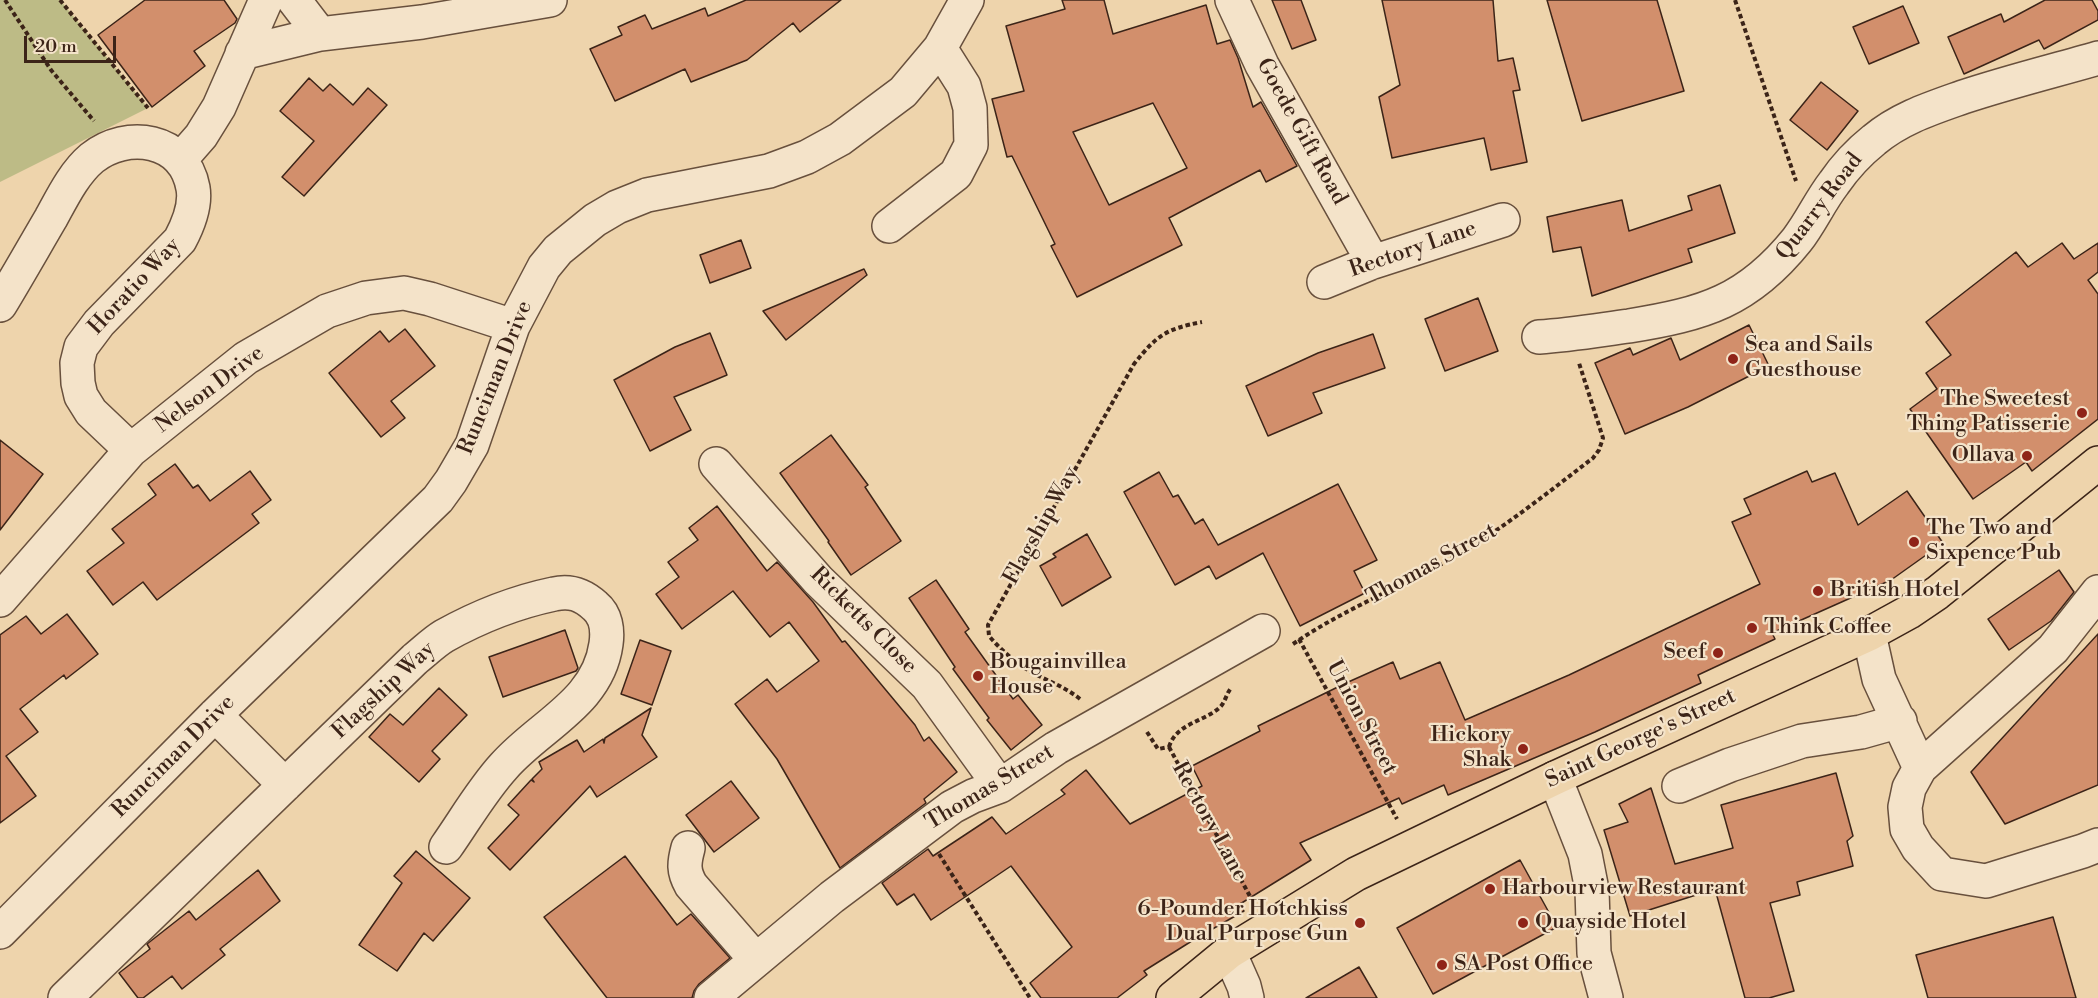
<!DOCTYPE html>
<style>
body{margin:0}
#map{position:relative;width:2098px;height:998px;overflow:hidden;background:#eed4ac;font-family:"Libre Bodoni",serif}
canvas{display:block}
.scale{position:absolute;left:24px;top:36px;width:92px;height:27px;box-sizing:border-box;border:3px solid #3c2418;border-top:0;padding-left:8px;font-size:18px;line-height:21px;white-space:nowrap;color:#3c2418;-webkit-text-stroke:4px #f4e3c9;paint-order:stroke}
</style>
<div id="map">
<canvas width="2098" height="998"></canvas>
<div class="scale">20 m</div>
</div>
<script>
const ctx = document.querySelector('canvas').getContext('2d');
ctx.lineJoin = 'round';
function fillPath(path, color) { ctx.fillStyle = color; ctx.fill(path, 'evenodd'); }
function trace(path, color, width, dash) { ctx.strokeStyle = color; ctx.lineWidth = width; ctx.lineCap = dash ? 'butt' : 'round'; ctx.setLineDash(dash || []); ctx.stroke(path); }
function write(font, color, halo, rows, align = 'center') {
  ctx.font = font + ' "Libre Bodoni",serif'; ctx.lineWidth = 4.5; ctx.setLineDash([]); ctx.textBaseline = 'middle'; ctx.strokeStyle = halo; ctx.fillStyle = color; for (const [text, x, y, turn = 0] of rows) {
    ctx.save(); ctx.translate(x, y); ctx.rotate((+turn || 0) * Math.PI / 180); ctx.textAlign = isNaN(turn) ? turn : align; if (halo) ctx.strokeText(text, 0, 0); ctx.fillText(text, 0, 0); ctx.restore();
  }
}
const green = new Path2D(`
 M0 0H60L148 108 0 182Z`);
const building = new Path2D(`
 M145 0H224L237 19 235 23 194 51 205 66 152 107 98 35Z
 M746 0H841L800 32 793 23 747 60 691 82 685 69 615 101 590 49 622 35 618 27 645 15 652 29 705 8 708 16Z
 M1062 0H1104L1113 34 1206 5 1217 44 1230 40 1238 58 1253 107 1261 102 1297 166 1266 182 1260 170 1169 218 1182 245 1077 297 1051 246 1055 244 1012 156 1007 157 992 99 1024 91 1006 26 1065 9ZM1153 103 1187 168 1109 205 1073 132Z
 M1272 0H1301L1316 40 1292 49Z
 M1382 0H1493L1498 61 1513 58 1520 90 1513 91 1527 162 1491 170 1484 138 1392 158 1379 97 1400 85Z
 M1547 0H1657L1684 91 1582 121Z
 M2045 0H2092L2098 11V20L2044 49 2039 40 1964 74 1948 37 2001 14 2004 22Z
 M1903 6 1919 43 1869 64 1853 27Z
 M309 78 323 91 330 84 353 105 368 88 387 105 304 196 282 177 314 141 280 111Z
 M1821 82 1858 111 1827 150 1790 120Z
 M1720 185 1735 233 1688 249 1692 262 1592 296 1581 247 1553 252 1547 217 1622 200 1629 231 1692 210 1688 196Z
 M741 240 751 268 710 283 700 255Z
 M2062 243 2074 259 2098 243V272L2088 280 2098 294V419L2032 471 2026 462 1973 499 1910 409 1937 389 1926 373 1951 355 1926 322 2016 252 2028 267Z
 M864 269 867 275 786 340 763 311Z
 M1478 298 1498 351 1445 371 1425 319Z
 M1749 325 1769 366 1688 407 1625 434 1595 363 1630 348 1633 355 1671 338 1680 360Z
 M405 329 435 366 391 401 405 418 381 437 329 373 380 331 389 342Z
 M710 333 727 375 674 397 691 430 650 451 614 380 675 347Z
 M1373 334 1385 368 1313 393 1322 413 1268 436 1246 386 1318 353Z
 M831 435 868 485 865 487 901 541 851 575 828 542 829 541 780 473Z
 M0 440 43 474 0 530Z
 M175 464 193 488 198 485 210 501 250 471 271 500 252 514 259 523 157 600 143 582 113 605 87 571 124 543 112 529 156 495 148 484Z
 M1807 471 1812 482 1835 473 1858 525 1907 491 1943 543 1891 580 1772 633 1775 639 1698 675 1701 683 1595 732 1448 795 1444 785 1402 804 1399 798 1300 843 1311 860 1240 904 1244 911 1195 939 1144 971 1147 975 1117 998H1041L1030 983 1072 947 1011 866 931 920 914 894 897 905 882 883 928 849 933 856 992 817 1006 834 1065 794 1061 790 1086 770 1130 824 1202 786 1192 766 1260 731 1258 726 1346 683 1393 662 1400 679 1440 662 1465 720 1569 675 1760 584 1732 522 1751 514 1744 499Z
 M1159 472 1173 497 1178 495 1195 524 1203 519 1218 545 1338 484 1377 560 1354 571 1365 593 1300 626 1263 553 1216 579 1209 566 1175 585 1124 492Z
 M717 506 767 571 777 562 813 602 842 642 845 641 915 725 924 741 929 737 957 772 924 799 926 803 840 868 777 759 735 704 767 679 777 692 819 661 789 622 770 637 733 591 682 629 656 594 679 577 668 562 698 540 689 528Z
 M1087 534 1111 577 1062 606 1040 566 1056 557 1053 554Z
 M2059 570 2074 592 2051 621 2009 650 1988 619Z
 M936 580 969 629 965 632 1013 699 1018 695 1042 725 1011 750 987 720 989 718 953 669 955 667 909 598Z
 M67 614 98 654 66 679 64 675 20 709 38 732 6 756 36 796 0 823V635L26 616 41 634Z
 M565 630 578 668 576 671 503 697 489 657Z
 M2098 634V785L2005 824 1971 772Z
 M640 640 671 651 652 705 621 694Z
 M439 688 467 715 432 751 440 759 419 782 369 737 390 714 403 725Z
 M651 708 642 735 657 757 597 797 590 786 510 870 488 848 519 815 508 805 531 780 534 782 532 779 542 769 539 762 577 740 584 752 603 739 604 743 605 738Z
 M1836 773 1853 836 1847 841 1853 866 1797 882 1800 895 1770 903 1794 991 1769 998H1745L1715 889 1630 916 1604 830 1628 822 1619 804 1651 788 1675 864 1733 848 1721 805Z
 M731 781 759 818 714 852 686 815Z
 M416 851 470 898 433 941 424 933 397 971 359 945 402 883 394 876Z
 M625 856 677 925 691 914 730 958 699 984 694 991 692 998H607L544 917Z
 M1520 860 1557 927 1433 994 1397 928Z
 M258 870 280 901 220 949 225 955 182 989 172 976 143 998H138L119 973 150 949 147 944 189 911 196 920Z
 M2053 917 2076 998H1928L1916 955Z
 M1359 967 1377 998H1306Z`);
const path = new Path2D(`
 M5 0 51 70 94 121
 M60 0 148 108
 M1735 0 1796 181
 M1299 639 1397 819
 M1293 644C1341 611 1396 589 1447 561 1499 532 1546 494 1593 458L1599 450 1603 438 1579 363
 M1080 699C1065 687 1048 681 1031 672 1015 662 1001 650 989 636L988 625 1134 364C1157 335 1166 329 1202 322
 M1147 732 1158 749 1169 747
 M1169 747C1176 724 1202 722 1218 709 1225 704 1226 694 1231 688
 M1169 747 1252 900
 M939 854 1030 998`);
const minor = new Path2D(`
 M294 0 320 34
 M1232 0 1262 65 1373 262
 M242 53 320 34 422 22 550 0
 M180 160 201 136 219 107 266 0
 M889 226 956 174 971 145 970 108 964 86 940 48
 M1324 282 1373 262 1503 220
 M0 305C17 277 34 247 51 218 62 198 74 173 92 158 127 130 184 138 193 188 196 205 188 225 180 240L99 323 81 347 77 363 78 383 81 396 91 412 131 450
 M1539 337C1570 335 1599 330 1629 326 1704 314 1748 301 1797 240 1811 222 1820 201 1834 183 1845 167 1859 152 1874 140 1900 118 1932 108 1963 97 2008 82 2053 71 2098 58
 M716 464 818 580 927 685 1000 786
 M2098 592 2053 649 1920 768 1909 788 1905 807 1907 829 1918 848 1942 874 1986 881 2083 851 2098 845
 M0 600 131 450 246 358 327 311 366 298 404 293 430 299 513 326
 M1869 634 1879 679 1920 768
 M215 715 285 785
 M1555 778 1585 854 1592 890 1594 953 1606 998
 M1679 786 1730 765 1802 741 1861 732 1900 721
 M688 848C684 863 683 871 691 885L756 960
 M0 932 215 715 438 499 451 481 472 445 513 326 544 267 558 250 595 220 617 207 647 195 769 171 807 157 840 139 903 92 940 48 967 0
 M1229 952 1244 986 1247 998
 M65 998 415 659C425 651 434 642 444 636 478 617 516 602 554 594 571 590 583 595 595 606 606 615 608 630 606 644 598 703 540 725 504 766 482 790 465 820 446 847
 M711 998 832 897 952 807 973 796 1000 786 1056 748 1263 631`);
const major = new Path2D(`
 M1173 998 1229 952 1356 874 1555 778 1869 634 1909 612 1937 593 2098 463`);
const markers = [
 [1733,359,6,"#8f2418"],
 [2082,413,6,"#8f2418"],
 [2027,456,6,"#8f2418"],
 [1914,542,6,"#8f2418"],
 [1818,591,6,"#8f2418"],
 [1752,628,6,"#8f2418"],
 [1718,653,6,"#8f2418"],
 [978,676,6,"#8f2418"],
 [1523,749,6,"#8f2418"],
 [1490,889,6,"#8f2418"],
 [1360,923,6,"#8f2418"],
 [1523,923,6,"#8f2418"],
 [1442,965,6,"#8f2418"]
];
const streetNames = [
 ["Goede Gift Road",1301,132,61],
 ["Quarry Road",1820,207,-53],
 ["Rectory Lane",1413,250,-19],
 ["Horatio Way",135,287,-47],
 ["Runciman Drive",496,378,-68],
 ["Nelson Drive",210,390,-37],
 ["Flagship Way",1042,526,-61],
 ["Thomas Street",1432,565,-29],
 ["Ricketts Close",863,621,45],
 ["Flagship Way",384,691,-43],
 ["Union Street",1361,718,62],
 ["Saint George's Street",1641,739,-25],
 ["Runciman Drive",174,757,-45],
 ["Thomas Street",990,788,-31],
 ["Rectory Lane",1209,822,61]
];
const poiNames = [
 ["Sea and Sails",1745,346],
 ["Guesthouse",1745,371],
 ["The Sweetest",2070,400,"right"],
 ["Thing Patisserie",2070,425,"right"],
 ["Ollava",2015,456,"right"],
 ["The Two and",1926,529],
 ["Sixpence Pub",1926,554],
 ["British Hotel",1830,591],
 ["Think Coffee",1764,628],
 ["Seef",1706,653,"right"],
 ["Bougainvillea",990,663],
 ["House",990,688],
 ["Hickory",1511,736,"right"],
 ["Shak",1511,761,"right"],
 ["Harbourview Restaurant",1502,889],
 ["6-Pounder Hotchkiss",1348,910,"right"],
 ["Dual Purpose Gun",1348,935,"right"],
 ["Quayside Hotel",1535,923],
 ["SA Post Office",1454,965]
];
fillPath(green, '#bdbb86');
fillPath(building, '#d28f6c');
trace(building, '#3c2418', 1.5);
trace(minor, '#68503d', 36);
trace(major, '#3c2418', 36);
trace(path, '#3c2418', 4, [4.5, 3]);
trace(minor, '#f4e3c9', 33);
trace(major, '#eed4ac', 33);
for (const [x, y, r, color] of markers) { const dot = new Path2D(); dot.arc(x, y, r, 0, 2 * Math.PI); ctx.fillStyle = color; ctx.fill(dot); trace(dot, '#f4e3c9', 2); }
write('22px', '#3c2418', '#f4e3c9', streetNames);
write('22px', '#3c2418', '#f4e3c9', poiNames, 'left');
</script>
